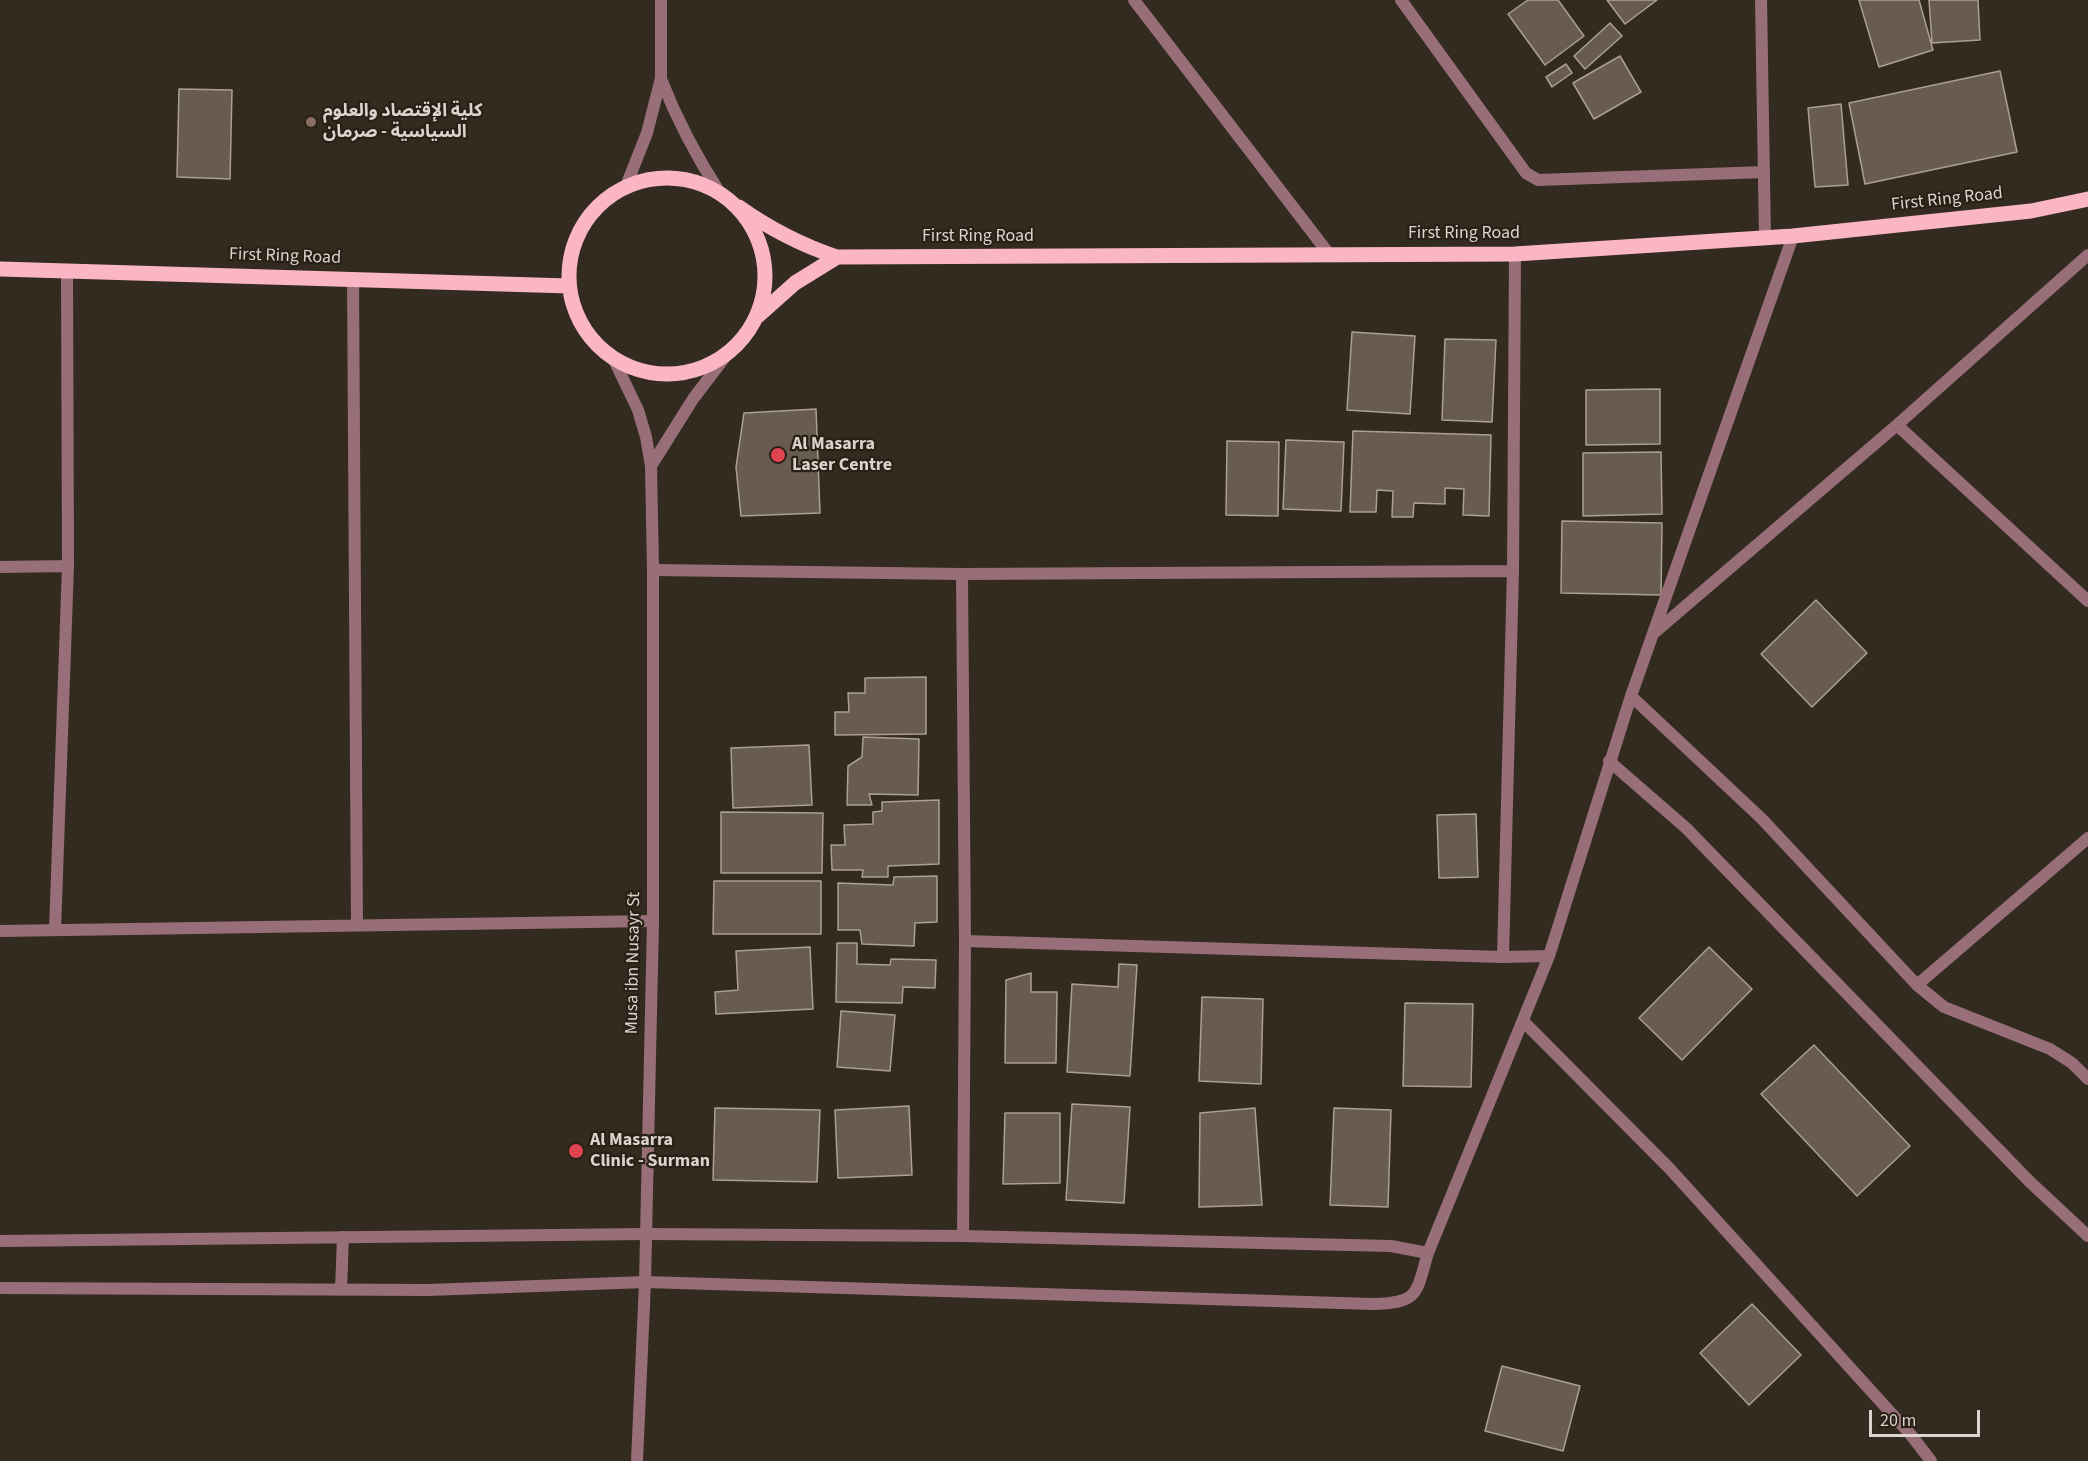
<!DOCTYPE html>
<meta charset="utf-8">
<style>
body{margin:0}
#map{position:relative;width:2088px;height:1461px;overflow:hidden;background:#332b20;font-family:"Source Sans 3",sans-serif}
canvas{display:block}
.scale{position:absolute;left:1869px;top:1410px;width:111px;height:27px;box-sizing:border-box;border:3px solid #dad4cd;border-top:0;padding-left:8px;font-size:18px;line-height:21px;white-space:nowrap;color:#dad4cd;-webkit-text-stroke:4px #292116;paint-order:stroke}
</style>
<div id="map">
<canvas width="2088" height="1461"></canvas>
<div class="scale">20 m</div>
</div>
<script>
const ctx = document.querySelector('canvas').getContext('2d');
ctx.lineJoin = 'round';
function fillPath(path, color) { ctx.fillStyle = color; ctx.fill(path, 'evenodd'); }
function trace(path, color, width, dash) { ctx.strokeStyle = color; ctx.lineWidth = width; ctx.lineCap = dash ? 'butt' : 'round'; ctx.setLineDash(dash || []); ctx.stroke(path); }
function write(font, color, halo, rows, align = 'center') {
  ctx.font = font + ' "Source Sans 3","Noto Sans Arabic",sans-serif'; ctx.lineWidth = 4.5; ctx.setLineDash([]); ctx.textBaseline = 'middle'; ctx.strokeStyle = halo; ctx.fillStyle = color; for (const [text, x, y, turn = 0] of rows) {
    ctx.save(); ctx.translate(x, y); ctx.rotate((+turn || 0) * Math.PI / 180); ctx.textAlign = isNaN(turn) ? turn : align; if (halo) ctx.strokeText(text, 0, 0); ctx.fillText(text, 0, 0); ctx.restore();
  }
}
const building = new Path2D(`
 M1528 0H1558L1584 36 1545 65 1508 14Z
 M1607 0H1657L1625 24Z
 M1859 0H1919L1933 50 1879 67Z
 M1929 0H1978L1980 40 1932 43Z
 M1610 23 1622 36 1585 69 1574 56Z
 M1620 56 1641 92 1594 119 1573 83Z
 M1566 64 1572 73 1552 87 1546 77Z
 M2000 71 2017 152 1865 184 1849 103Z
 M179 89 232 90 230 179 177 177Z
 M1841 104 1848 185 1815 187 1808 108Z
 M1352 332 1415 336 1410 414 1347 410Z
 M1445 339 1496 340 1492 422 1442 420Z
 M1660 389V444L1586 445V390Z
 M816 409 820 513 741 516 736 467 744 413Z
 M1353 431 1491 435 1489 516 1463 515 1464 489 1445 488V504L1414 503 1413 517H1392L1393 491 1377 490 1376 512H1350Z
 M1286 440 1344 442 1341 511 1283 509Z
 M1227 441 1279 442 1278 516 1226 515Z
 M1661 452 1662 514 1583 516V453Z
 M1562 521 1662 523 1661 595 1561 593Z
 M1816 600 1867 653 1812 707 1761 654Z
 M926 677V734L835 735V712H849L848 693H865V678Z
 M863 737 919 739 918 795 869 794 872 805H847L848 766 862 757Z
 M809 745 812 805 733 808 731 748Z
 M939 800V864L888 866V877H862L863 870H832L831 845H845L844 825 873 824V812L882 811V802Z
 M721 812 823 813 822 873H721Z
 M1476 814 1478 877 1439 878 1437 815Z
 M937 876V922L915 923 914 946 862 944 860 930H838V883L893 885 894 877Z
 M714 881H821V934H713Z
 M837 943H857V964L890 965 891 959 936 960 935 988 903 987 902 1003 836 1002Z
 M810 947 813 1009 716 1014 715 992 738 990 736 951Z
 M1709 947 1752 989 1682 1060 1639 1018Z
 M1119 964 1137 965 1130 1076 1067 1072 1072 984 1118 987Z
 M1031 973V992H1057L1056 1063H1005L1006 980Z
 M1202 997 1263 999 1261 1084 1199 1081Z
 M1405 1003 1473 1004 1471 1087 1403 1086Z
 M841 1011 895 1015 890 1071 837 1067Z
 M1814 1045 1910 1146 1857 1196 1761 1094Z
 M1072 1104 1130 1107 1124 1203 1066 1200Z
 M909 1106 912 1175 838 1178 835 1110Z
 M715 1108 820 1110 817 1182 713 1180Z
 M1255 1108 1262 1205 1199 1207 1200 1113Z
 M1334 1108 1391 1110 1388 1207 1330 1205Z
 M1005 1113H1060V1183L1003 1184Z
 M1752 1304 1801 1355 1749 1405 1700 1353Z
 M1502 1366 1580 1386 1563 1451 1485 1431Z`);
const minor = new Path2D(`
 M1134 0 1329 254
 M1401 0 1526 173 1538 180 1764 172
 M1761 0 1765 238
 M353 278 357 924
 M1897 425 2088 601
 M0 567 68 566
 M653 570 962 574 1513 571
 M962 574 965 941 963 1236
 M1654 633 1897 425 2088 255
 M1631 696 1762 819 1917 985 1944 1007 2050 1049 2072 1063 2088 1079
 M1609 761 1686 828 2030 1182 2088 1236
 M55 930 68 566 67 270
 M0 931 653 921
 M965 941 1503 957 1513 571 1515 254
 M1503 957 1549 956
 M1917 985 2088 838
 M1523 1021 1670 1169 1911 1435 1931 1461
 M0 1241 646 1234 963 1236 1391 1246 1428 1253
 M0 1288 428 1290 645 1282 1373 1304C1420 1303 1416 1293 1428 1253L1549 956 1631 696 1793 236
 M341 1290 343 1237`);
const tertiary = new Path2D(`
 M661 79C677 120 696 156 720 193
 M626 186 647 133 661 78V0
 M614 360 638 410 646 437 651 466 653 570V921L645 1282 637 1461
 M651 466 693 399 728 353`);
const primary = new Path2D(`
 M569 276a98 98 0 1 1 196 0a98 98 0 1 1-196 0Z
 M739 207C770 229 801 245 837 257L1515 254 1793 236 2031 211 2088 199
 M0 269 569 286
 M758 316 795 283 837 257`);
const markers = [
 [311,122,6,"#8d6e63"],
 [778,455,8,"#e0444e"],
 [576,1151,8,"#e0444e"]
];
const poiNames = [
 ["كلية الإقتصاد والعلوم",323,112],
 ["السياسية - صرمان",323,133],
 ["Al Masarra",792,445],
 ["Laser Centre",792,466],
 ["Al Masarra",590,1141],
 ["Clinic - Surman",590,1162]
];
const streetNames = [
 ["First Ring Road",1947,200,-6],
 ["First Ring Road",1464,234],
 ["First Ring Road",978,237],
 ["First Ring Road",285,257,2],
 ["Musa ibn Nusayr St",634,963,-89]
];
fillPath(building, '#685c51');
trace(building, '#ac9f93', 1.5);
trace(minor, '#986f78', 12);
trace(tertiary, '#986f78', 12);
trace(primary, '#fbb6c5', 15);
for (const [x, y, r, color] of markers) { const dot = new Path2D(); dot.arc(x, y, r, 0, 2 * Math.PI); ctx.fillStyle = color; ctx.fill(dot); trace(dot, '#292116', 2); }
write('bold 18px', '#dad4cd', '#292116', poiNames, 'left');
write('18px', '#dad4cd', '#292116', streetNames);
</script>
